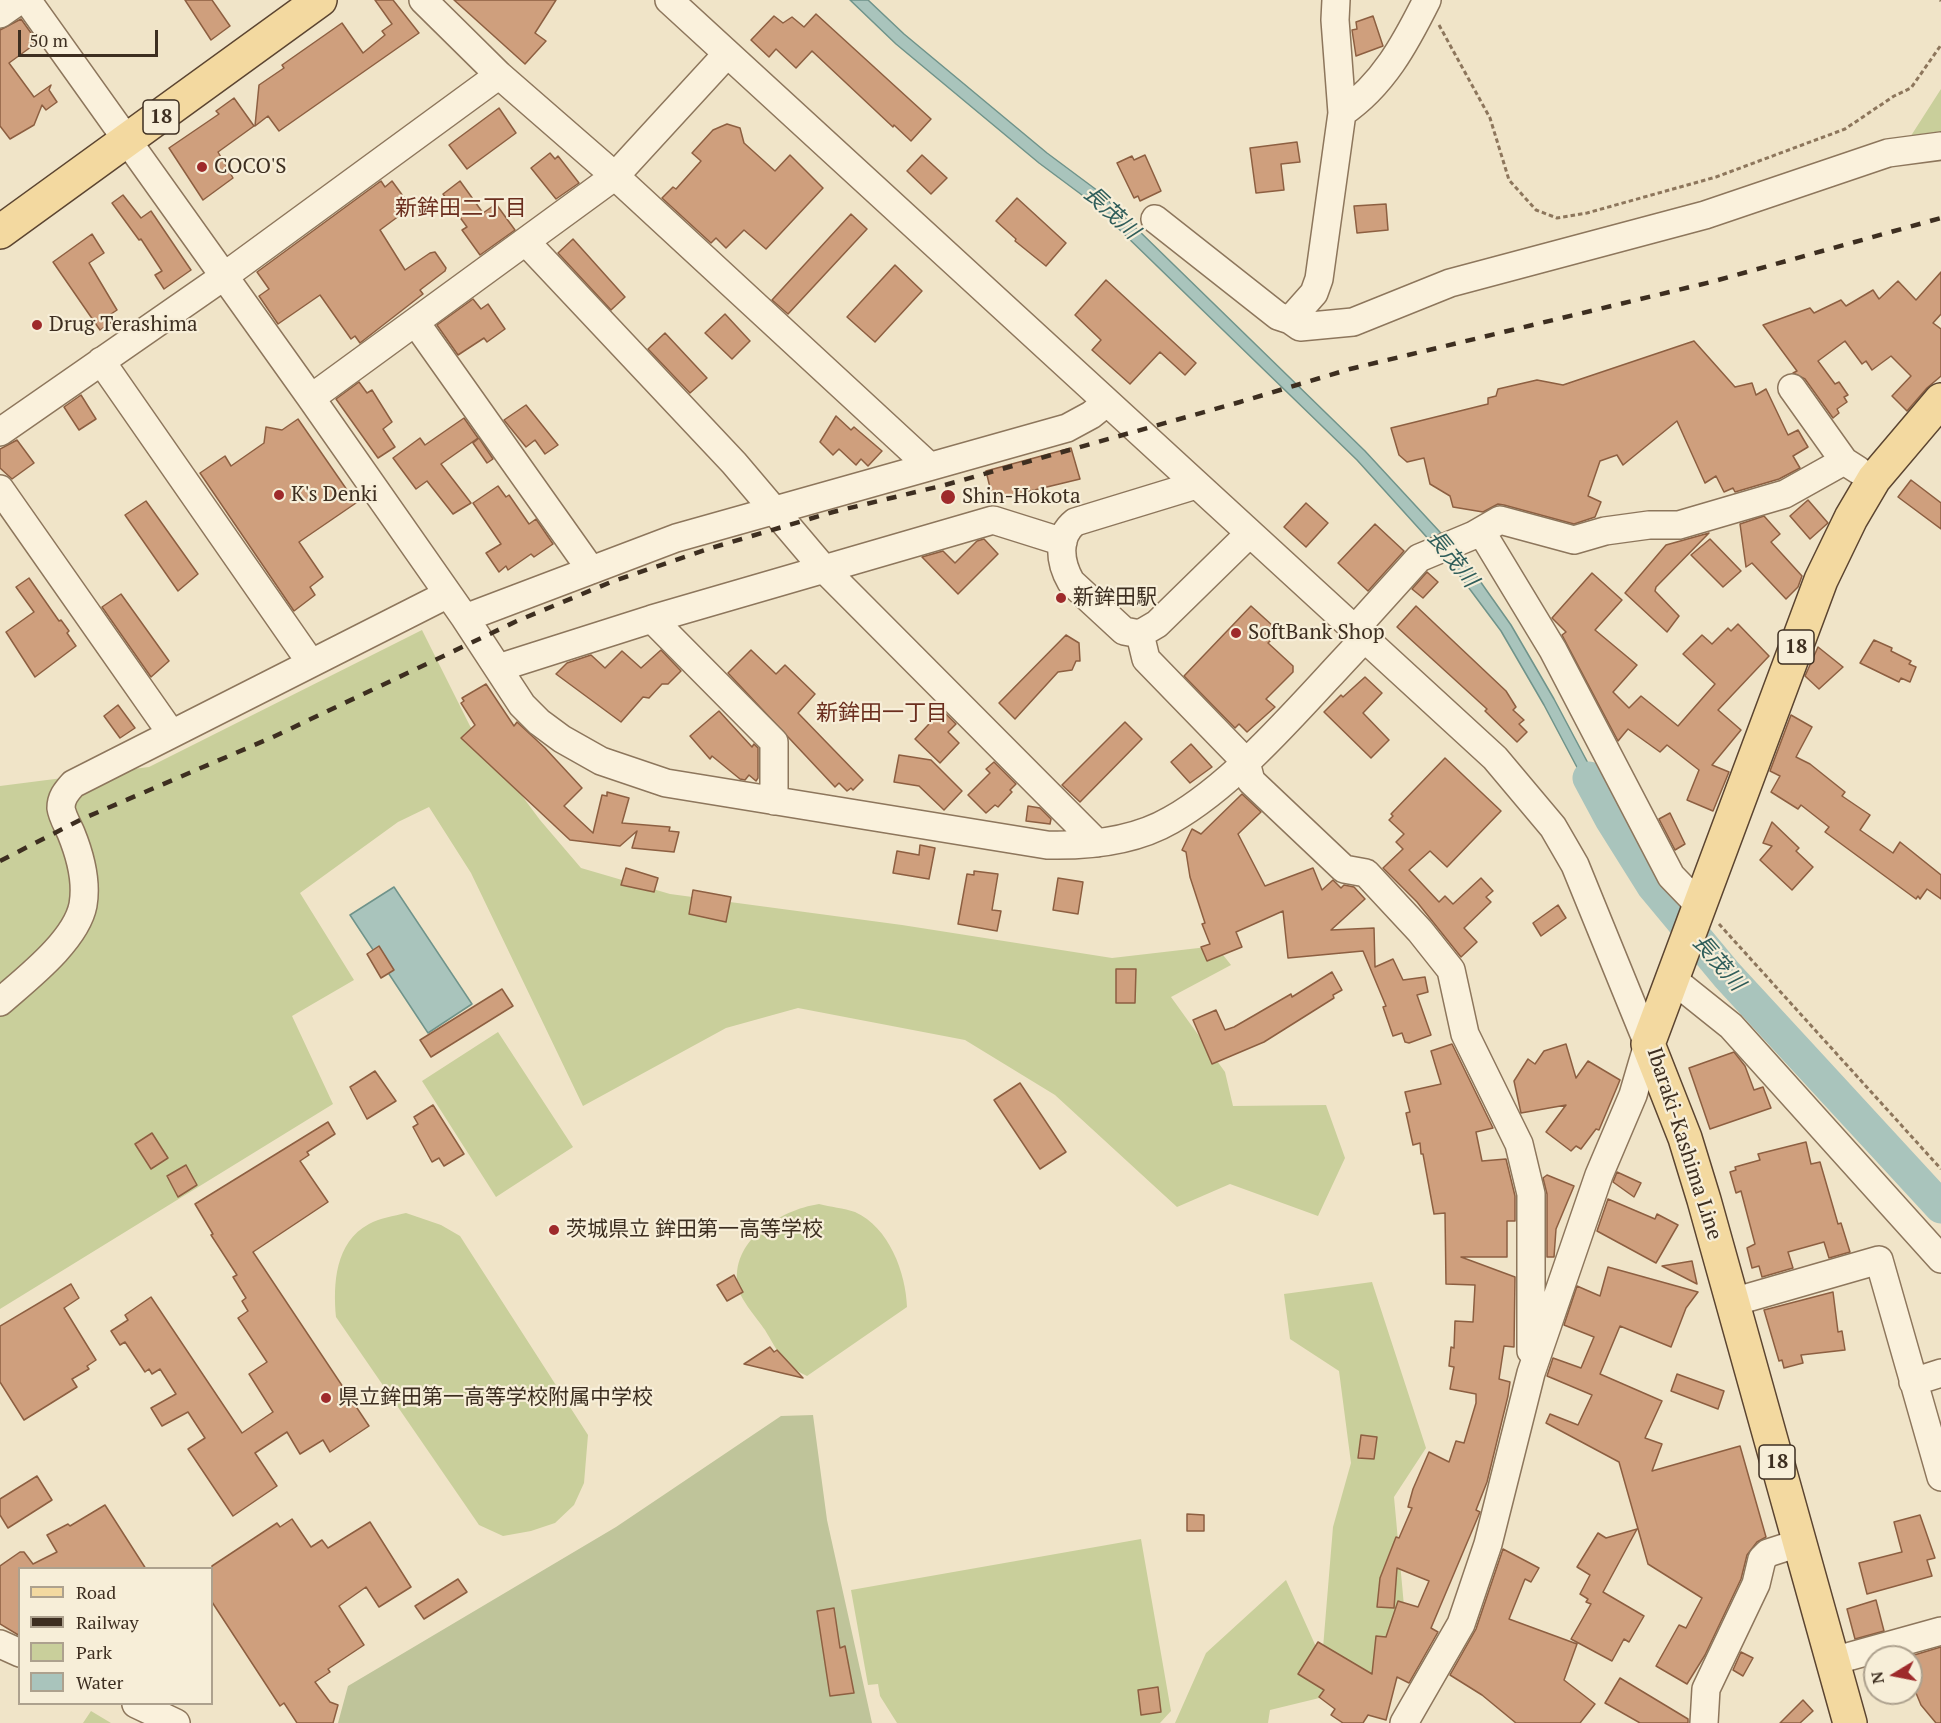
<!DOCTYPE html>
<meta charset="utf-8">
<style>
body{margin:0}
#map{position:relative;width:1941px;height:1723px;overflow:hidden;background:#f0e4c8;font-family:"PT Serif",serif}
canvas{display:block}
.legend{position:absolute;left:18px;top:1567px;width:195px;height:138px;box-sizing:border-box;background:#f7eed8;border:2px solid #ada18e;margin:0;padding:8px 10px;list-style:none;font-size:18px;color:#3d2e20}
.legend li{display:flex;align-items:center;gap:12px;height:30px}
.legend b{width:30px;border:2px solid #ada18e}
.north{position:absolute;left:1863px;top:1645px;width:60px;height:60px;box-sizing:border-box;background:#f7eed8;border:2px solid #ada18e;border-radius:50%;rotate:260deg;font-size:16px;font-weight:700;line-height:24px;text-align:center;color:#3d2e20}
.north::after{content:'';display:block;margin:auto;width:21px;height:27px;background:#9e2a2b;clip-path:polygon(50% 0,100% 100%,50% 72%,0 100%)}
.scale{position:absolute;left:18px;top:30px;width:140px;height:27px;box-sizing:border-box;border:3px solid #3d2e20;border-top:0;padding-left:8px;font-size:18px;line-height:21px;white-space:nowrap;color:#3d2e20;-webkit-text-stroke:4px #f7eed8;paint-order:stroke}
</style>
<div id="map">
<canvas width="1941" height="1723"></canvas>
<ul class="legend">
<li><b style="height:8px;background:#f3d9a0"></b>Road</li>
<li><b style="height:8px;background:#3d2e20"></b>Railway</li>
<li><b style="height:16px;background:#c9cf9b"></b>Park</li>
<li><b style="height:16px;background:#a9c4bc"></b>Water</li>
</ul>
<div class="north">N</div>
<div class="scale">50 m</div>
</div>
<script>
const ctx = document.querySelector('canvas').getContext('2d');
ctx.lineJoin = 'round';
function fillPath(path, color) { ctx.fillStyle = color; ctx.fill(path, 'evenodd'); }
function trace(path, color, width, dash) { ctx.strokeStyle = color; ctx.lineWidth = width; ctx.lineCap = dash ? 'butt' : 'round'; ctx.setLineDash(dash || []); ctx.stroke(path); }
function write(font, color, halo, rows, align = 'center') {
  ctx.font = font + ' "PT Serif","Noto Sans JP",serif'; ctx.lineWidth = 4.5; ctx.setLineDash([]); ctx.textBaseline = 'middle'; ctx.strokeStyle = halo; ctx.fillStyle = color; for (const [text, x, y, turn = 0] of rows) {
    ctx.save(); ctx.translate(x, y); ctx.rotate((+turn || 0) * Math.PI / 180); ctx.textAlign = isNaN(turn) ? turn : align; if (halo) ctx.strokeText(text, 0, 0); ctx.fillText(text, 0, 0); ctx.restore();
  }
}
const green = new Path2D(`
 M1941 89V135L1907 142Z
 M422 630 470 726 540 820 581 868 670 894 902 925 1112 958 1216 946 1231 965 1171 997 1225 1072 1233 1106 1326 1105 1345 1158 1318 1216 1230 1184 1177 1207 1055 1095 965 1040 798 1008 726 1028 583 1106 471 873 429 807 398 822 300 893 354 980 292 1016 333 1104 0 1309V786L149 767Z
 M498 1032 573 1147 496 1197 422 1081Z
 M819 1204C830 1207 844 1208 855 1212 889 1227 906 1273 907 1307L807 1376C782 1364 779 1353 765 1330 757 1318 741 1301 738 1287 729 1241 780 1210 819 1204Z
 M406 1213 441 1225 460 1236 588 1435 584 1483 574 1505 555 1523 531 1531 503 1536 479 1525 336 1317C333 1284 335 1242 369 1224 379 1218 394 1216 406 1213Z
 M1372 1282 1426 1448 1394 1497 1405 1617 1381 1683 1270 1710 1268 1723H1175L1206 1653 1286 1580 1322 1660 1333 1527 1351 1463 1339 1371 1290 1339 1284 1294Z
 M1141 1539 1171 1711 1160 1723H897L880 1696 878 1684 868 1685 851 1590Z
 M91 1711 111 1723H83Z`);
const cemetery = new Path2D(`
 M813 1415 827 1520 872 1723H338L348 1686 616 1527 781 1416Z`);
const water = new Path2D(`
 M850 0H868L904 34 1047 153 1098 191 1365 451 1463 557 1511 625 1554 699 1616 816 1606 822 1544 705 1501 631 1451 564 1357 460 1090 201 1039 163 896 44Z
 M394 887 472 1004 428 1033 350 915Z`);
const river = new Path2D(`
 M1589 778 1611 819 1653 886 1727 975 1941 1207`);
const building = new Path2D(`
 M185 0H212L230 26 211 40Z
 M375 0H393L419 33 279 131 268 116 255 126 259 85 284 68 282 65 342 23 363 53 385 35 382 31 392 24Z
 M454 0H556L535 33 546 41 525 64Z
 M816 14 931 119 911 141 894 125 893 127 812 51 796 68 776 49 769 57 751 40 774 16 783 23 792 17 804 27Z
 M1373 16 1383 46 1356 56 1352 30 1357 29 1356 22Z
 M21 19 36 40 33 42 35 44 9 63 34 97 51 85 49 90 57 102 46 110 42 105 34 125 10 139 0 126V30Z
 M234 98 254 126 218 152 233 178 203 200 169 148 219 114 216 111Z
 M499 108 516 133 467 169 449 145Z
 M727 124 740 128 744 143 775 171 790 155 823 188 766 249 744 230 726 248 716 238 711 243 662 198 673 187 676 189 701 161 692 153 713 130Z
 M1297 142 1300 162 1281 164 1284 190 1256 193 1250 148Z
 M550 153 555 159 558 156 579 183 556 199 531 168Z
 M922 155 947 178 931 194 907 171Z
 M1145 155 1161 191 1140 201 1138 196 1134 198 1117 163 1132 156 1134 160Z
 M381 181 385 187 392 181 411 207 380 230 405 270 430 253 435 252 446 268 445 271 420 290 423 294 360 343 355 336 351 339 320 295 278 324 259 296 269 289 257 272Z
 M460 181 483 213 496 204 515 230 480 255 462 230 467 227 443 194Z
 M123 195 141 218 151 211 191 270 164 289 155 275 162 271 141 239 139 240 112 203Z
 M1017 198 1066 243 1046 266 1015 241 1016 239 996 221Z
 M1386 204 1388 230 1357 233 1354 206Z
 M851 214 867 229 788 314 772 300Z
 M92 234 104 253 89 263 117 310 108 316 112 322 100 330 53 262Z
 M573 239 625 297 611 310 558 253Z
 M895 265 922 291 875 342 847 317Z
 M1941 272V314L1933 323 1941 329V376L1927 388 1907 411 1892 396 1911 376 1891 356 1872 370 1866 361 1862 364 1845 341 1818 361 1835 384 1839 382 1848 395 1844 397 1847 402 1837 409 1839 413 1833 418 1805 379 1793 373 1797 371 1763 325 1810 308 1814 313 1841 300 1846 306 1873 290 1879 299 1898 281 1916 300Z
 M1106 280 1196 363 1185 375 1160 352 1130 384 1092 350 1101 340 1075 315Z
 M473 299 481 309 488 304 505 329 487 342 484 338 458 355 437 325Z
 M725 314 750 341 732 359 705 333Z
 M665 333 707 378 690 393 648 349Z
 M1694 341 1735 387 1752 383 1756 395 1766 389 1788 435 1798 430 1808 447 1793 456 1800 468 1779 479 1735 492 1733 488 1724 492 1716 476 1705 483 1677 421 1623 465 1617 455 1600 461 1588 496 1601 502 1595 517 1574 524 1504 505 1498 504 1483 512 1453 507 1450 496 1430 484 1424 458 1407 462 1399 455 1391 428 1488 404V398L1496 396 1498 389 1537 380 1563 385Z
 M359 382 367 393 372 390 392 422 383 429 395 447 378 458 336 399Z
 M81 395 96 419 79 430 64 407Z
 M526 405 558 445 545 454 535 440 526 447 504 420Z
 M836 416 851 430 854 427 882 451 868 466 861 459 856 465 839 449 833 455 820 442Z
 M464 418 478 438 441 464 471 503 453 514 427 481 416 489 393 458 420 438 425 445Z
 M298 419 356 503 299 542 323 577 310 587 315 595 294 611 200 473 225 456 231 466 264 443 266 427 282 430Z
 M479 438 493 459 487 463 473 443Z
 M17 440 34 463 12 479 0 468V449Z
 M1071 448 1080 479 993 500 986 471Z
 M1911 480 1941 503V529L1898 497Z
 M498 486 506 497 509 495 529 524 536 519 553 544 534 557 531 554 508 570 506 566 499 572 486 553 501 544 473 503Z
 M1808 500 1828 523 1810 539 1790 516Z
 M146 501 198 574 178 591 125 515Z
 M1306 503 1328 523 1306 547 1284 527Z
 M1764 516 1780 534 1771 542 1802 576 1798 587 1786 599 1752 563 1746 567 1740 524Z
 M1375 524 1404 551 1368 591 1338 563Z
 M1709 533 1656 587 1655 591 1679 616 1667 632 1625 593 1666 545Z
 M984 539 998 554 958 594 922 557 943 551 955 563 977 541Z
 M1710 539 1741 571 1723 587 1691 555Z
 M1427 572 1438 582 1423 598 1412 589Z
 M1592 573 1622 600 1595 630 1637 665 1613 692 1629 708 1641 696 1678 726 1715 684 1683 654 1702 635 1712 644 1728 628 1731 631 1738 624 1769 656 1718 710 1741 730 1712 765 1729 772 1713 811 1687 800 1699 770 1667 745 1660 752 1628 729 1618 741 1562 635 1566 632 1552 618Z
 M29 578 59 621 61 620 69 631 67 633 76 646 35 677 6 632 34 612 16 587Z
 M121 594 169 661 151 677 102 607Z
 M1251 606 1273 626 1266 634 1272 639 1268 643 1293 666V672L1266 699 1275 707 1247 732 1239 724 1235 728 1184 676Z
 M1416 606 1506 691 1516 707 1513 710 1524 720 1519 724 1527 732 1517 742 1485 711 1487 709 1397 627Z
 M1066 635 1079 643 1080 661H1076L1072 670 1058 672 1015 719 999 703Z
 M1874 640 1892 648 1891 651 1911 661 1909 664 1916 667 1910 682 1901 678 1899 682 1860 663Z
 M1818 647 1843 667 1819 689 1805 676Z
 M661 650 681 671 668 684H662L649 698 643 697 621 722 556 674 567 663 591 655 605 668 622 651 641 668Z
 M751 650 776 674 785 665 815 694 798 713 863 780 853 790 851 788 847 791 839 783 835 787 728 673Z
 M1365 677 1382 693 1363 713 1389 740 1371 758 1324 712 1341 695 1343 697Z
 M486 684 514 726 517 722 545 748 582 788 564 806 593 833 602 795 607 796V792L629 798 622 823 670 827 669 831 679 832 674 852 632 848 637 831 620 846 570 840 461 738 475 725 461 703 464 701 462 698Z
 M118 705 135 728 120 738 104 716Z
 M942 710 956 724 948 732 959 743 940 763 915 739Z
 M719 711 752 747 754 744 758 748V778L756 781 749 775 745 780 740 779 712 756 710 759 690 736Z
 M1791 715 1812 727 1796 757 1810 764 1845 792 1842 796 1870 815 1860 830 1893 853 1900 842 1941 875V899L1927 889 1920 899 1918 896 1916 899 1825 832 1829 827 1801 805 1798 809 1771 792 1780 776 1770 771Z
 M1125 722 1142 739 1080 802 1062 785Z
 M1191 744 1212 767 1190 783 1171 762Z
 M899 755 931 760 962 791 944 810 919 786 894 782Z
 M1445 758 1501 811 1447 867 1430 851 1409 870 1439 902 1445 896 1453 904 1481 878 1493 891 1486 897 1491 902 1464 928 1477 942 1461 957 1417 902 1383 868 1403 849 1396 842 1404 834 1389 820 1393 816 1391 814Z
 M994 762 1016 784 1010 790 1012 792 998 807 995 805 986 813 968 795 990 773 986 769Z
 M1242 794 1261 812 1238 834 1265 886 1313 868 1322 890 1333 880 1341 888 1344 885 1354 887 1365 899 1331 930 1374 928 1375 967 1393 959 1403 980 1425 977 1428 992 1417 995 1431 1035 1409 1043 1405 1042 1402 1033 1393 1036 1383 1007 1386 1006 1363 951 1288 958 1283 911 1236 932 1242 947 1207 961 1201 947 1210 944 1202 924 1205 923 1190 877 1186 852 1182 850 1192 829 1201 834Z
 M1028 806 1040 808 1051 819 1050 824 1026 821Z
 M1670 813 1685 844 1675 850 1659 819Z
 M1772 822 1799 848 1796 851 1813 867 1792 890 1760 860 1772 846 1763 843Z
 M920 845 935 848 929 879 893 873 897 851 919 855Z
 M626 868 658 878 654 892 621 885Z
 M974 871 998 874 992 910 1001 911 997 931 958 924 967 874 974 875Z
 M1058 878 1083 882 1078 914 1053 910Z
 M693 890 731 897 726 922 689 914Z
 M1558 905 1566 918 1541 936 1533 923Z
 M379 946 394 970 381 978 367 954Z
 M1116 969H1136L1135 1003H1116Z
 M1332 972 1342 990 1333 995 1334 998 1264 1042 1212 1064 1193 1020 1216 1010 1225 1030 1234 1027 1291 994 1292 997Z
 M502 989 513 1006 431 1057 420 1040Z
 M1452 1044 1493 1128 1476 1132 1482 1161 1506 1159 1515 1196V1221H1507V1257H1461L1515 1277 1514 1347 1504 1346 1499 1379 1510 1382 1508 1396 1487 1482 1476 1510 1480 1512 1431 1628 1438 1632 1409 1683 1397 1677 1386 1720 1368 1715 1363 1723H1343L1331 1715 1335 1709 1319 1697 1324 1690 1298 1674 1318 1642 1372 1674 1376 1636 1386 1637 1398 1601 1418 1607 1429 1581 1397 1568 1394 1608 1377 1607 1380 1578 1396 1537 1399 1538 1412 1508 1408 1507 1413 1489 1429 1452 1449 1462 1456 1441 1464 1443 1476 1403V1394L1450 1389 1454 1367 1449 1366 1451 1347 1454 1348 1455 1321 1473 1322 1475 1285 1446 1284 1445 1213 1434 1214 1423 1154H1421L1420 1143 1413 1145 1406 1113 1410 1112 1405 1092 1441 1084 1431 1051Z
 M1566 1044 1576 1078 1588 1061 1620 1080 1599 1130 1596 1129 1581 1149 1576 1146 1571 1151 1546 1132 1566 1105 1521 1113 1514 1081 1528 1059 1535 1064 1544 1051Z
 M1734 1052 1745 1066 1754 1090 1763 1087 1771 1108 1710 1129 1689 1068Z
 M375 1071 396 1101 367 1119 350 1087Z
 M1020 1083 1066 1152 1040 1169 994 1100Z
 M433 1105 464 1154 444 1166 439 1158 432 1162 413 1127 418 1124 414 1117Z
 M328 1122 335 1134 307 1152 309 1155 300 1161 328 1202 253 1252 369 1426 330 1452 323 1440 300 1454 287 1432 255 1453 277 1486 233 1516 188 1449 205 1438 188 1412 162 1426 151 1408 176 1394 160 1369 152 1374 149 1369 145 1372 125 1342 120 1345 111 1331 128 1320 125 1315 151 1297 242 1433 273 1412 249 1374 267 1362 238 1318 248 1311 242 1301 246 1298 233 1277 237 1275 211 1235 213 1234 195 1204Z
 M152 1133 168 1158 151 1169 135 1144Z
 M1806 1142 1811 1164 1820 1162 1838 1224 1841 1223 1850 1252 1829 1258 1824 1242 1788 1252 1793 1268 1762 1277 1759 1266 1752 1268 1747 1248 1755 1244 1741 1191 1736 1193 1730 1172 1736 1170 1735 1167 1760 1160 1758 1154Z
 M186 1165 197 1185 178 1197 167 1176Z
 M1617 1172 1641 1183 1634 1197 1613 1182Z
 M1547 1175 1574 1186 1556 1229 1554 1257H1547V1194L1543 1178Z
 M1608 1199 1655 1219 1657 1214 1678 1225 1656 1263 1597 1231Z
 M1692 1261 1697 1284 1662 1266Z
 M1608 1267 1698 1292 1686 1308 1671 1347 1620 1326 1600 1374 1662 1401 1645 1438 1662 1444 1652 1471 1740 1446 1766 1537 1757 1542 1747 1555 1741 1579 1705 1655 1687 1684 1656 1666 1679 1625 1686 1628 1702 1598 1648 1564 1619 1462 1546 1423 1550 1414 1578 1425 1592 1395 1547 1376 1553 1358 1581 1368 1594 1337 1564 1325 1577 1286 1600 1296Z
 M734 1275 743 1292 727 1301 717 1285Z
 M71 1284 79 1298 64 1308 96 1360 87 1366 89 1369 72 1379 77 1387 24 1420 0 1382V1326Z
 M1833 1292 1838 1332 1842 1331 1845 1350 1801 1355 1803 1363 1784 1368 1782 1360 1779 1361 1764 1310Z
 M770 1347 774 1352 777 1350 803 1378 744 1364Z
 M1677 1374 1724 1391 1718 1409 1671 1391Z
 M1361 1435 1377 1437 1374 1459 1358 1458Z
 M37 1476 52 1500 8 1528 0 1515V1499Z
 M105 1505 146 1569H20V1636L0 1624V1566L20 1552H24L33 1564 57 1552 47 1535 68 1524 70 1526Z
 M1187 1514 1204 1515V1531H1187Z
 M1920 1515 1935 1558 1927 1560 1932 1576 1867 1594 1859 1563 1902 1552 1894 1522Z
 M292 1519 311 1547 322 1540 328 1548 370 1522 411 1587 379 1607 366 1587 339 1606 364 1645 328 1669 330 1672 315 1682 330 1702 338 1705 333 1723H297L284 1703 280 1706 212 1602V1566L277 1523 280 1527Z
 M1637 1529 1603 1592 1644 1616 1629 1642 1624 1639 1612 1661 1571 1639 1591 1604 1586 1602 1588 1599 1580 1594 1590 1575 1577 1567 1598 1533 1606 1538Z
 M1503 1549 1539 1568 1531 1582 1525 1579 1509 1619 1577 1644 1564 1680 1595 1704 1580 1723H1516L1482 1695 1450 1675 1476 1629Z
 M458 1579 467 1592 424 1619 415 1606Z
 M1876 1600 1884 1631 1855 1639 1847 1609Z
 M834 1608 840 1648 845 1646 854 1693 830 1696 817 1611Z
 M1941 1647V1723H1936L1921 1705 1911 1681V1656Z
 M1741 1652 1753 1658 1743 1676 1733 1670Z
 M1620 1678 1688 1719V1723H1640L1605 1703Z
 M1158 1687 1161 1712 1141 1715 1138 1690Z
 M1803 1700 1813 1711 1800 1723H1780Z`);
const path = new Path2D(`
 M1940 0 1941 1
 M1439 25 1490 118 1509 180 1536 210 1557 218 1587 213 1716 177 1845 129 1894 96 1911 88 1941 45
 M1719 924 1941 1169`);
const minor = new Path2D(`
 M27 0 311 398 465 618 522 705 539 722 562 739 601 761 666 783 1047 845C1088 846 1135 841 1171 820 1240 781 1308 697 1364 639
 M423 0 499 75 615 176 929 466
 M669 0 1495 758 1553 827 1575 865 1648 1044 1633 1095 1599 1175 1531 1373 1488 1544 1461 1624 1404 1723
 M0 14 20 0
 M1342 113C1383 85 1405 44 1427 0
 M1155 219 1278 316 1290 320 1314 293 1319 279 1342 113 1335 20 1336 0
 M526 242 734 463 823 568 1097 843
 M1290 320 1300 327 1353 322 1450 283 1705 215 1888 153 1941 146
 M416 323 591 570
 M101 361 311 663
 M1792 388 1844 461 1858 470
 M311 398 615 176 727 54
 M0 432 223 277 499 75
 M1196 485 1075 522C1056 537 1060 563 1071 582L1124 631 1140 634 1157 624 1249 534
 M0 489 171 733
 M1481 531 1553 650 1671 876 1699 905
 M465 618 676 538 1067 428 1091 415 1106 403
 M652 619 774 742V801
 M1354 630 1419 558 1474 535 1500 520 1574 540 1605 531 1649 525H1679L1785 494 1844 461
 M1140 634 1146 659 1246 762 1251 781 1344 869 1366 873 1420 931 1451 970 1465 1034 1519 1144 1531 1194V1351
 M498 668 652 619 993 520 1063 542
 M1671 978 1731 1026 1941 1259
 M0 1002C26 979 76 941 83 905 87 882 80 855 71 833 68 826 62 816 61 808 61 797 67 791 73 784L448 594
 M1733 1302 1879 1260 1941 1477
 M1913 1382 1941 1373
 M0 1644 20 1653
 M1833 1661 1941 1631
 M136 1704 176 1723
 M1704 1723 1706 1689 1756 1584 1762 1559 1768 1553 1799 1543`);
const major = new Path2D(`
 M0 232 320 0
 M1850 1723 1704 1200 1685 1138 1648 1044 1821 580 1851 518 1874 479 1941 400`);
const rail = new Path2D(`
 M0 861 82 819 273 737 517 621 611 582 711 548 833 512 945 485 1240 402 1350 369 1711 282 1941 218`);
const markers = [
 [202,167,6,"#9e2a2b"],
 [37,325,6,"#9e2a2b"],
 [279,495,6,"#9e2a2b"],
 [948,497,8,"#9e2a2b"],
 [1061,598,6,"#9e2a2b"],
 [1236,633,6,"#9e2a2b"],
 [554,1230,6,"#9e2a2b"],
 [326,1398,6,"#9e2a2b"]
];
const shields = [
 [161,117,36],
 [1796,647,36],
 [1777,1462,36]
];
const shieldNames = [
 ["18",161,117],
 ["18",1796,647],
 ["18",1777,1462]
];
const poiNames = [
 ["COCO'S",214,167],
 ["Drug Terashima",49,325],
 ["K's Denki",291,495],
 ["Shin-Hokota",962,497],
 ["新鉾田駅",1073,598],
 ["SoftBank Shop",1248,633],
 ["茨城県立 鉾田第一高等学校",566,1230],
 ["県立鉾田第一高等学校附属中学校",338,1398]
];
const streetNames = [
 ["Ibaraki-Kashima Line",1684,1144,72]
];
const neighbourhoodNames = [
 ["新鉾田二丁目",461,209],
 ["新鉾田一丁目",882,714]
];
const waterNames = [
 ["長茂川",1111,213,43],
 ["長茂川",1452,559,51],
 ["長茂川",1718,963,49]
];
fillPath(green, '#c9cf9b');
fillPath(cemetery, '#bfc49a');
fillPath(water, '#a9c4bc');
trace(water, '#6f938a', 1.5);
trace(river, '#a9c4bc', 33);
fillPath(building, '#cf9f7d');
trace(building, '#8d5f41', 1.5);
trace(minor, '#8d765c', 30);
trace(major, '#5b4430', 36);
trace(path, '#8d765c', 3, [4.5, 3]);
trace(minor, '#faf1dc', 27);
trace(major, '#f3d9a0', 33);
trace(rail, '#3d2e20', 4.5, [10, 10]);
for (const [x, y, r, color] of markers) { const dot = new Path2D(); dot.arc(x, y, r, 0, 2 * Math.PI); ctx.fillStyle = color; ctx.fill(dot); trace(dot, '#f7eed8', 2); }
for (const [x, y, w] of shields) { const box = new Path2D(); box.roundRect(x - w / 2, y - 17, w, 34, 4.5); ctx.fillStyle = '#f7eed8'; ctx.fill(box); trace(box, '#3d2e20', 1.5); }
write('bold 20px', '#3d2e20', null, shieldNames);
write('21px', '#3d2e20', '#f7eed8', poiNames, 'left');
write('21px', '#3d2e20', '#f7eed8', streetNames);
write('22px', '#6b2e1e', '#f7eed8', neighbourhoodNames);
write('italic 22px', '#2f5d5a', '#f7eed8', waterNames);
</script>
